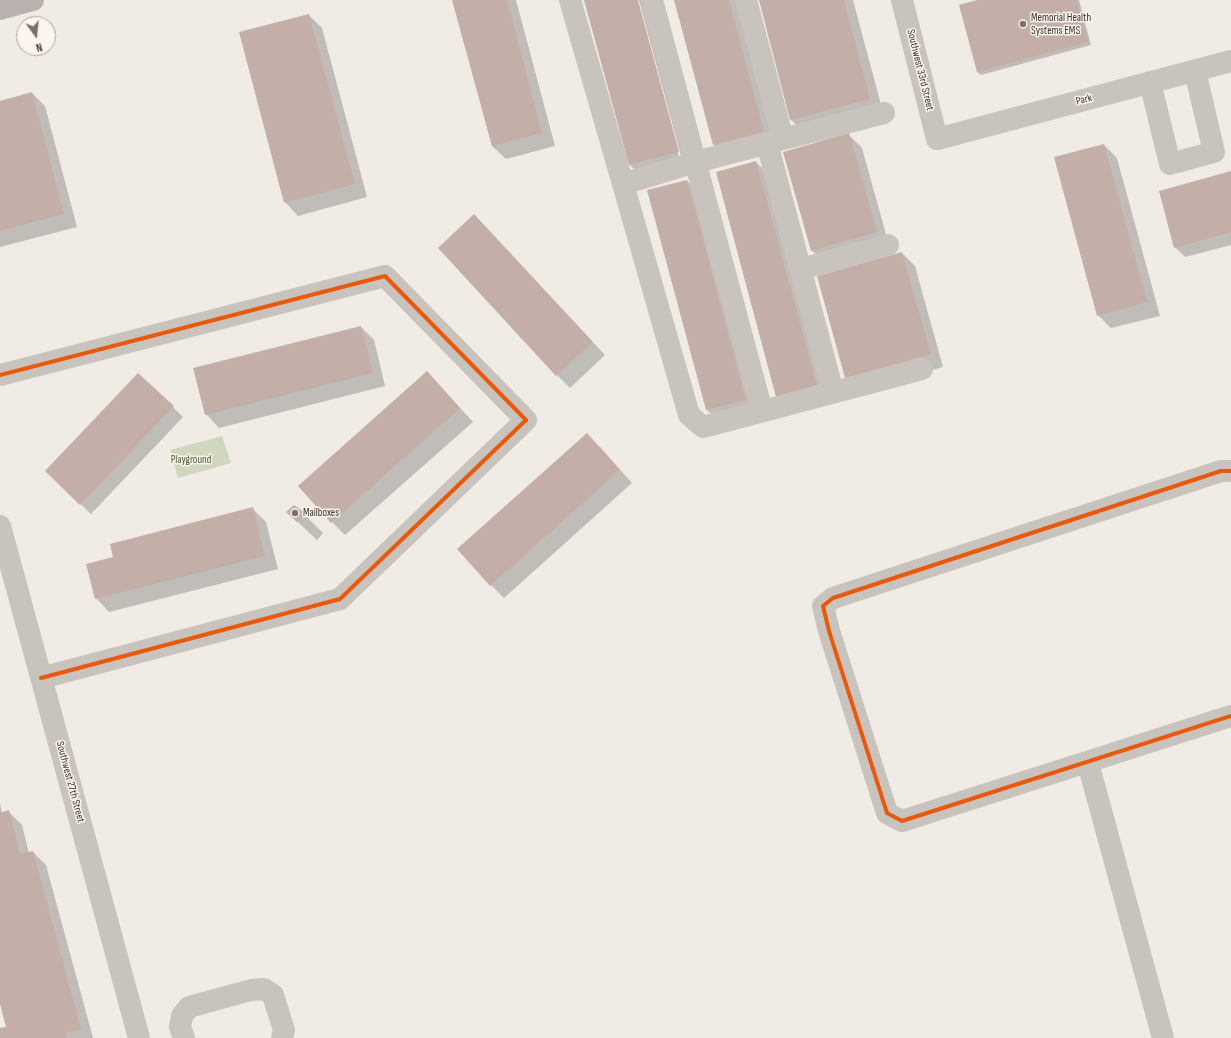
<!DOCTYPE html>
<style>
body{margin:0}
#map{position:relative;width:1231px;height:1038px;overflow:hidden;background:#f0ebe5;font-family:"Sofia Sans Condensed",sans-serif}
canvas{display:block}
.north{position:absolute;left:16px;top:16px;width:40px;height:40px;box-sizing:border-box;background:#fbf5ee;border:1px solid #aea6a0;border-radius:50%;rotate:165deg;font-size:11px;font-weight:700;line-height:16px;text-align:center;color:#3b302b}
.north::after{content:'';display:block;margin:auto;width:14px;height:18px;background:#7a716c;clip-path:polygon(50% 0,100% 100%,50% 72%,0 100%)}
</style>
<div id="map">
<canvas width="1231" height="1038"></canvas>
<div class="north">N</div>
</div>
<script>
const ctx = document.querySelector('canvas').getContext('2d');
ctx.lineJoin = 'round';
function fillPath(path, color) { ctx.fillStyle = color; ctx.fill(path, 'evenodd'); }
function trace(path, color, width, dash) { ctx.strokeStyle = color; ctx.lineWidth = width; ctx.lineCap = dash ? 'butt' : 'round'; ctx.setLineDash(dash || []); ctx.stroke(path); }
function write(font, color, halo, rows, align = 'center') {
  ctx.font = font + ' "Sofia Sans Condensed",sans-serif'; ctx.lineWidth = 3; ctx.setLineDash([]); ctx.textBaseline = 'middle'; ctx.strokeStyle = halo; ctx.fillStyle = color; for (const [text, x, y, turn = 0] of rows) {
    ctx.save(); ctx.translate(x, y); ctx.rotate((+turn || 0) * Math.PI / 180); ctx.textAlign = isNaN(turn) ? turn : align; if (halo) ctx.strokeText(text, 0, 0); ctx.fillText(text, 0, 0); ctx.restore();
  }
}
const green = new Path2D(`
 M222 436 231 463 178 478 170 450Z`);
const shadow = new Path2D(`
 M453 0H516L555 146 506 159 492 146Z
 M585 0H637L679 157 681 156 639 0H647L692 165 643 178 630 165Z
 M675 0H738L777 145 728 158 714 145Z
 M760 0H853L883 112 805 133 791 120Z
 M981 0H1079L1091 45 981 75 977 72Z
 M309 15 322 28 367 197 298 216 285 202Z
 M32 93 45 106 77 227 0 247V102Z
 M849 135 862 148 889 245 825 263 811 250Z
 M1104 145 1117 158 1160 316 1111 328 1098 315Z
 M756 162 769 175 829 399 790 409Z
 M1231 172V245L1185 257 1175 247Z
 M687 181 700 194 758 413 720 423 707 410 649 191Z
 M487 229 605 355 570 388 557 375Z
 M902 253 915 266 943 367 859 391 846 377Z
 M361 327 374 340 385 386 219 428 206 414Z
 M440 386 473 422 345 535 332 522Z
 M173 407 183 417 91 514 56 481Z
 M600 447 632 483 504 598 491 585Z
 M294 506 304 514 323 533 317 540 287 512Z
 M253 509 266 522 278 569 109 612 96 598 114 558Z
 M0 804 2 813 8 811 22 825 29 853 33 852 46 865 93 1038H0V1029L7 1027 0 1000Z`);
const building = new Path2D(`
 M452 0H507L542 133 492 146Z
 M584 0H638L679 152 629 165Z
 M674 0H729L764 132 713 145Z
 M759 0H844L870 99 790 120Z
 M977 0H1077L1088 42 977 72 959 5Z
 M309 14 355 184 284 203 239 32Z
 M32 92 64 214 0 231V101Z
 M849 133 877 232 811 251 783 152Z
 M1104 144 1147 302 1097 316 1054 157Z
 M756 161 817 386 776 397 716 172Z
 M1231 171V232L1174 248 1159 191Z
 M687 180 746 400 706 410 647 190Z
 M474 214 593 342 556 376 438 248Z
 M902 252 931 354 845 378 817 276Z
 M361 326 373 373 205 415 193 368Z
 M427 371 460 408 331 523 298 486Z
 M138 373 174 406 80 505 45 471Z
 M587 433 620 470 490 586 457 549Z
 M294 505 305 513 297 522 286 512Z
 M253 507 265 556 95 599 86 564 113 557 110 544Z
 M9 810 20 854 33 851 81 1029 65 1033 67 1038H0V1028L6 1027 0 1004V813Z`);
const minor = new Path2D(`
 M570 0 623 184 696 162 783 139 746 0
 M652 0 762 411
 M902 0 937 139 1231 61
 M1150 82 1170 164 1214 152 1195 71
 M783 139 884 113
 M767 143 833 392
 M623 184 689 415 703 427 922 369
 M801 269 888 245
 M0 375 385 276 526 420 340 599 41 678
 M1231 471H1221L833 598 823 606 829 631 887 813 902 821 1231 716
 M0 526 139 1038
 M1088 763 1163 1038
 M184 1038 180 1027 182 1016 189 1007 251 990 264 989 273 995 284 1030 282 1038`);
const major = new Path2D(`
 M0 9 33 0`);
const cycleway = new Path2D(`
 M0 375 385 276 526 420 340 599 41 678
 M1231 471H1221L833 598 823 606 829 631 887 813 902 821 1231 716`);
const markers = [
 [1023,24,4,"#7a716c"],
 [295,513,4,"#7a716c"]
];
const poiNames = [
 ["Memorial Health",1031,18],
 ["Systems EMS",1031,31],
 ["Mailboxes",303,513]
];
const streetNames = [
 ["Southwest 33rd Street",920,70,76],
 ["Park",1084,100,-15],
 ["Southwest 27th Street",70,782,75]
];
const parkNames = [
 ["Playground",191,460]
];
fillPath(green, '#d1d6bf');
fillPath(shadow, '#0003');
fillPath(building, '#c3afa7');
trace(minor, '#c9c3be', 22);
trace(major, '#b8b1ad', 22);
trace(cycleway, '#e8590c', 4);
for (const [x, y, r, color] of markers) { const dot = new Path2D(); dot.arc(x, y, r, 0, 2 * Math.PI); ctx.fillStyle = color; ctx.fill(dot); trace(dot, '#fbf5ee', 1.5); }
write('11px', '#3b302b', '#fbf5ee', poiNames, 'left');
write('11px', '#3b302b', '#fbf5ee', streetNames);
write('11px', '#4a5a2e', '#fbf5ee', parkNames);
</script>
